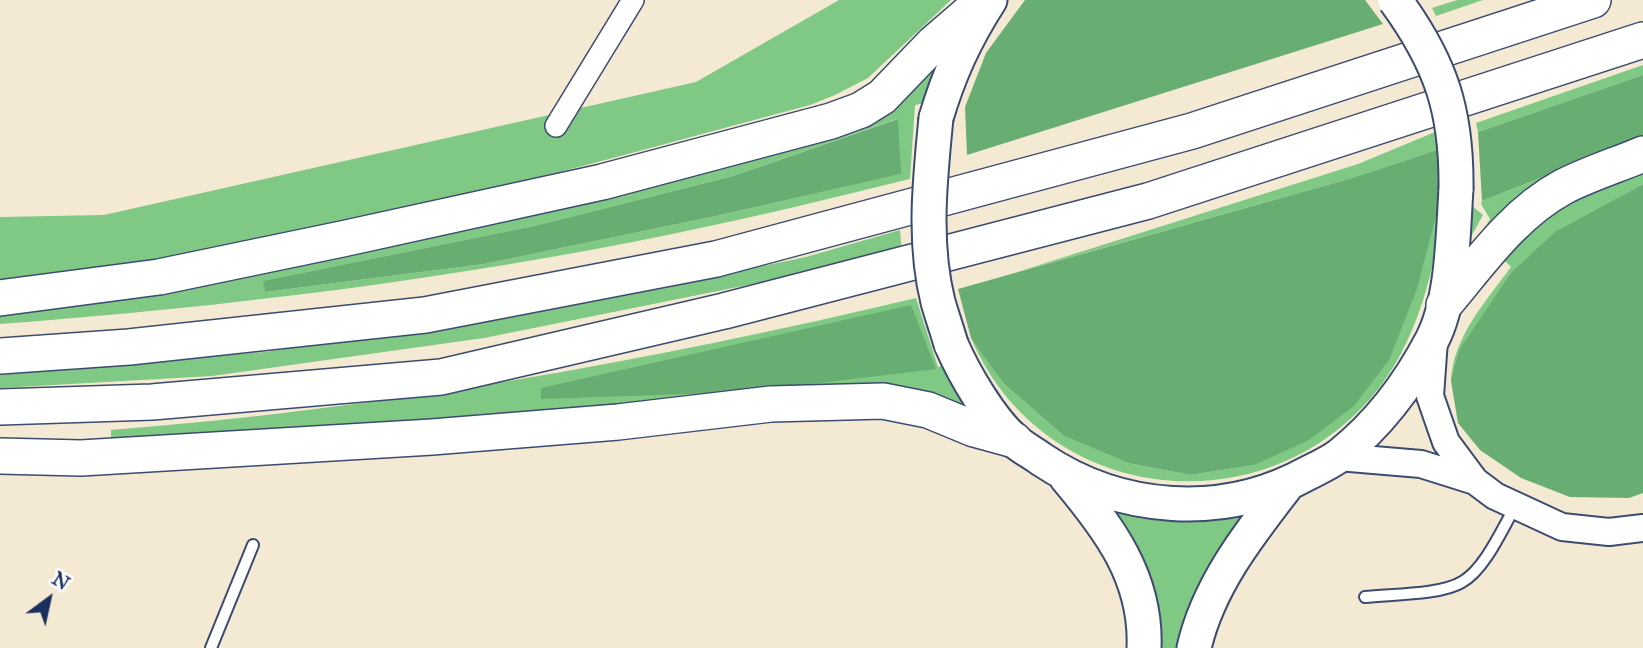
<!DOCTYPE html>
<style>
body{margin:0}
#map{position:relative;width:1643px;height:648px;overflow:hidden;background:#f4e9d3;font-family:"IM FELL Great Primer",serif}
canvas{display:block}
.north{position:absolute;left:14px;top:564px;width:70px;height:70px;-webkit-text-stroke:5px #fff;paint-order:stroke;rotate:33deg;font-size:19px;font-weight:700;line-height:28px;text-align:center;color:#1b2f5e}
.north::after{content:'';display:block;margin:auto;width:24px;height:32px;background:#1b2f5e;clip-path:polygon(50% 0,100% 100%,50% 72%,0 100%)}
</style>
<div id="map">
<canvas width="1643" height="648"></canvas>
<div class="north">N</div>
</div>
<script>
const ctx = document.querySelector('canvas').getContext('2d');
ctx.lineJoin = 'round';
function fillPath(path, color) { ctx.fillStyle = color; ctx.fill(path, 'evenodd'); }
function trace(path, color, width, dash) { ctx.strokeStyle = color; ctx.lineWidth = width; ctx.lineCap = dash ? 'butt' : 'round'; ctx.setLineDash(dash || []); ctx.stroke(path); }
const green = new Path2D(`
 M839 0H951L868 78 835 95 810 105C656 146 504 189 349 223 233 248 116 267 0 287V217L104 215 696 82Z
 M1457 0H1483L1436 16 1432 8Z
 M940 60 925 103 915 105 910 179C832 198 755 217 677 233 454 279 227 307 0 324V315L42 310 720 164ZM897 119 900 174 716 216 484 264 265 292 264 281 534 226 733 176Z
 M1643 65V75L1478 132 1476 123Z
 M1435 132 1437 150 1352 178 1014 273 1358 164Z
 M1593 158C1571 169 1544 178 1524 192 1508 205 1498 222 1481 234L1490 219 1481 204 1482 201Z
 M1643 168V184L1556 231 1451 381C1453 337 1486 301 1511 267L1503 259 1519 239 1560 206Z
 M1442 193C1439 262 1417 346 1370 399 1255 530 1040 501 971 338L1004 384 1064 436 1128 463 1190 475 1254 465 1430 231Z
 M1470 204 1483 215 1472 235 1468 252Z
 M900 230 902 254 484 338 212 376 0 388V372L265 352 457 324 623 295 806 257Z
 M916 298 938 367 947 364 976 414 384 424 111 440V430C387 408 647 362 916 298Z
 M1117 512C1159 520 1198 522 1240 518L1242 520 1180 648H1159Z`);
const forest = new Path2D(`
 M1025 0H1365L1383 24 967 155 965 107 986 53Z
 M1643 75V138L1482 201 1478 132Z
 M898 119 901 174 716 216 484 264 265 292 263 281 534 226 733 176Z
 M1437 150 1442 193 1417 289 1389 360 1354 406 1309 440 1254 465 1190 475 1128 463 1064 436 1004 384 982 354 971 338 958 289 1352 178Z
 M1643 184V493L1629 498 1570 497 1521 478 1480 450 1458 423 1451 381 1459 350 1511 273 1556 231Z
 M911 305 936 369 744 392 541 399V388Z`);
const service = new Path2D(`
 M1365 597C1390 594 1441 595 1462 582 1485 569 1502 529 1515 507
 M211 648 253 545`);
const minor = new Path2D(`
 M556 126 633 0`);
const tertiary = new Path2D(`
 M1434 340 1430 396 1446 442 1475 481 1495 496 1562 527 1609 532 1643 528
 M1338 457 1421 464 1475 481`);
const primary = new Path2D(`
 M936 118C949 74 965 39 990 0
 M951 344C964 374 990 419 1015 441 1023 448 1033 453 1041 459 1120 512 1223 520 1308 473 1318 468 1331 462 1340 455 1379 424 1409 384 1432 340 1453 300 1453 233 1456 189
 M1066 477C1109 528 1147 578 1144 648
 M1194 648C1208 586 1249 534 1287 485`);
const trunk = new Path2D(`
 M0 298 159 277 342 239 602 182 831 121 861 110 882 97 934 43 984 0
 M1444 305C1479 264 1513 214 1563 187 1588 174 1617 165 1643 154
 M0 356 129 347 425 315 716 259 1192 131 1593 0
 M0 407 152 402 441 377 724 311 1148 201 1643 40
 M0 456 81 458 432 437 618 422 771 404 883 401 928 410 974 429 1014 440`);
const primaryBridge = new Path2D(`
 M1395 0C1441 63 1457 111 1456 189
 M936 118C930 179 923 242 938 302 942 316 947 330 951 344`);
fillPath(green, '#80c985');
fillPath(forest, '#68ad72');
trace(service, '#3c4b70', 14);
trace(minor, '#3c4b70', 24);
trace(tertiary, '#3c4b70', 30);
trace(primary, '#3c4b70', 37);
trace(trunk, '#3c4b70', 38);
trace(service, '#fff', 10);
trace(minor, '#fff', 21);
trace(tertiary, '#fff', 26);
trace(primary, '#fff', 33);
trace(trunk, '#fff', 35);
trace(primaryBridge, '#3c4b70', 37, []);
trace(primaryBridge, '#fff', 33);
</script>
